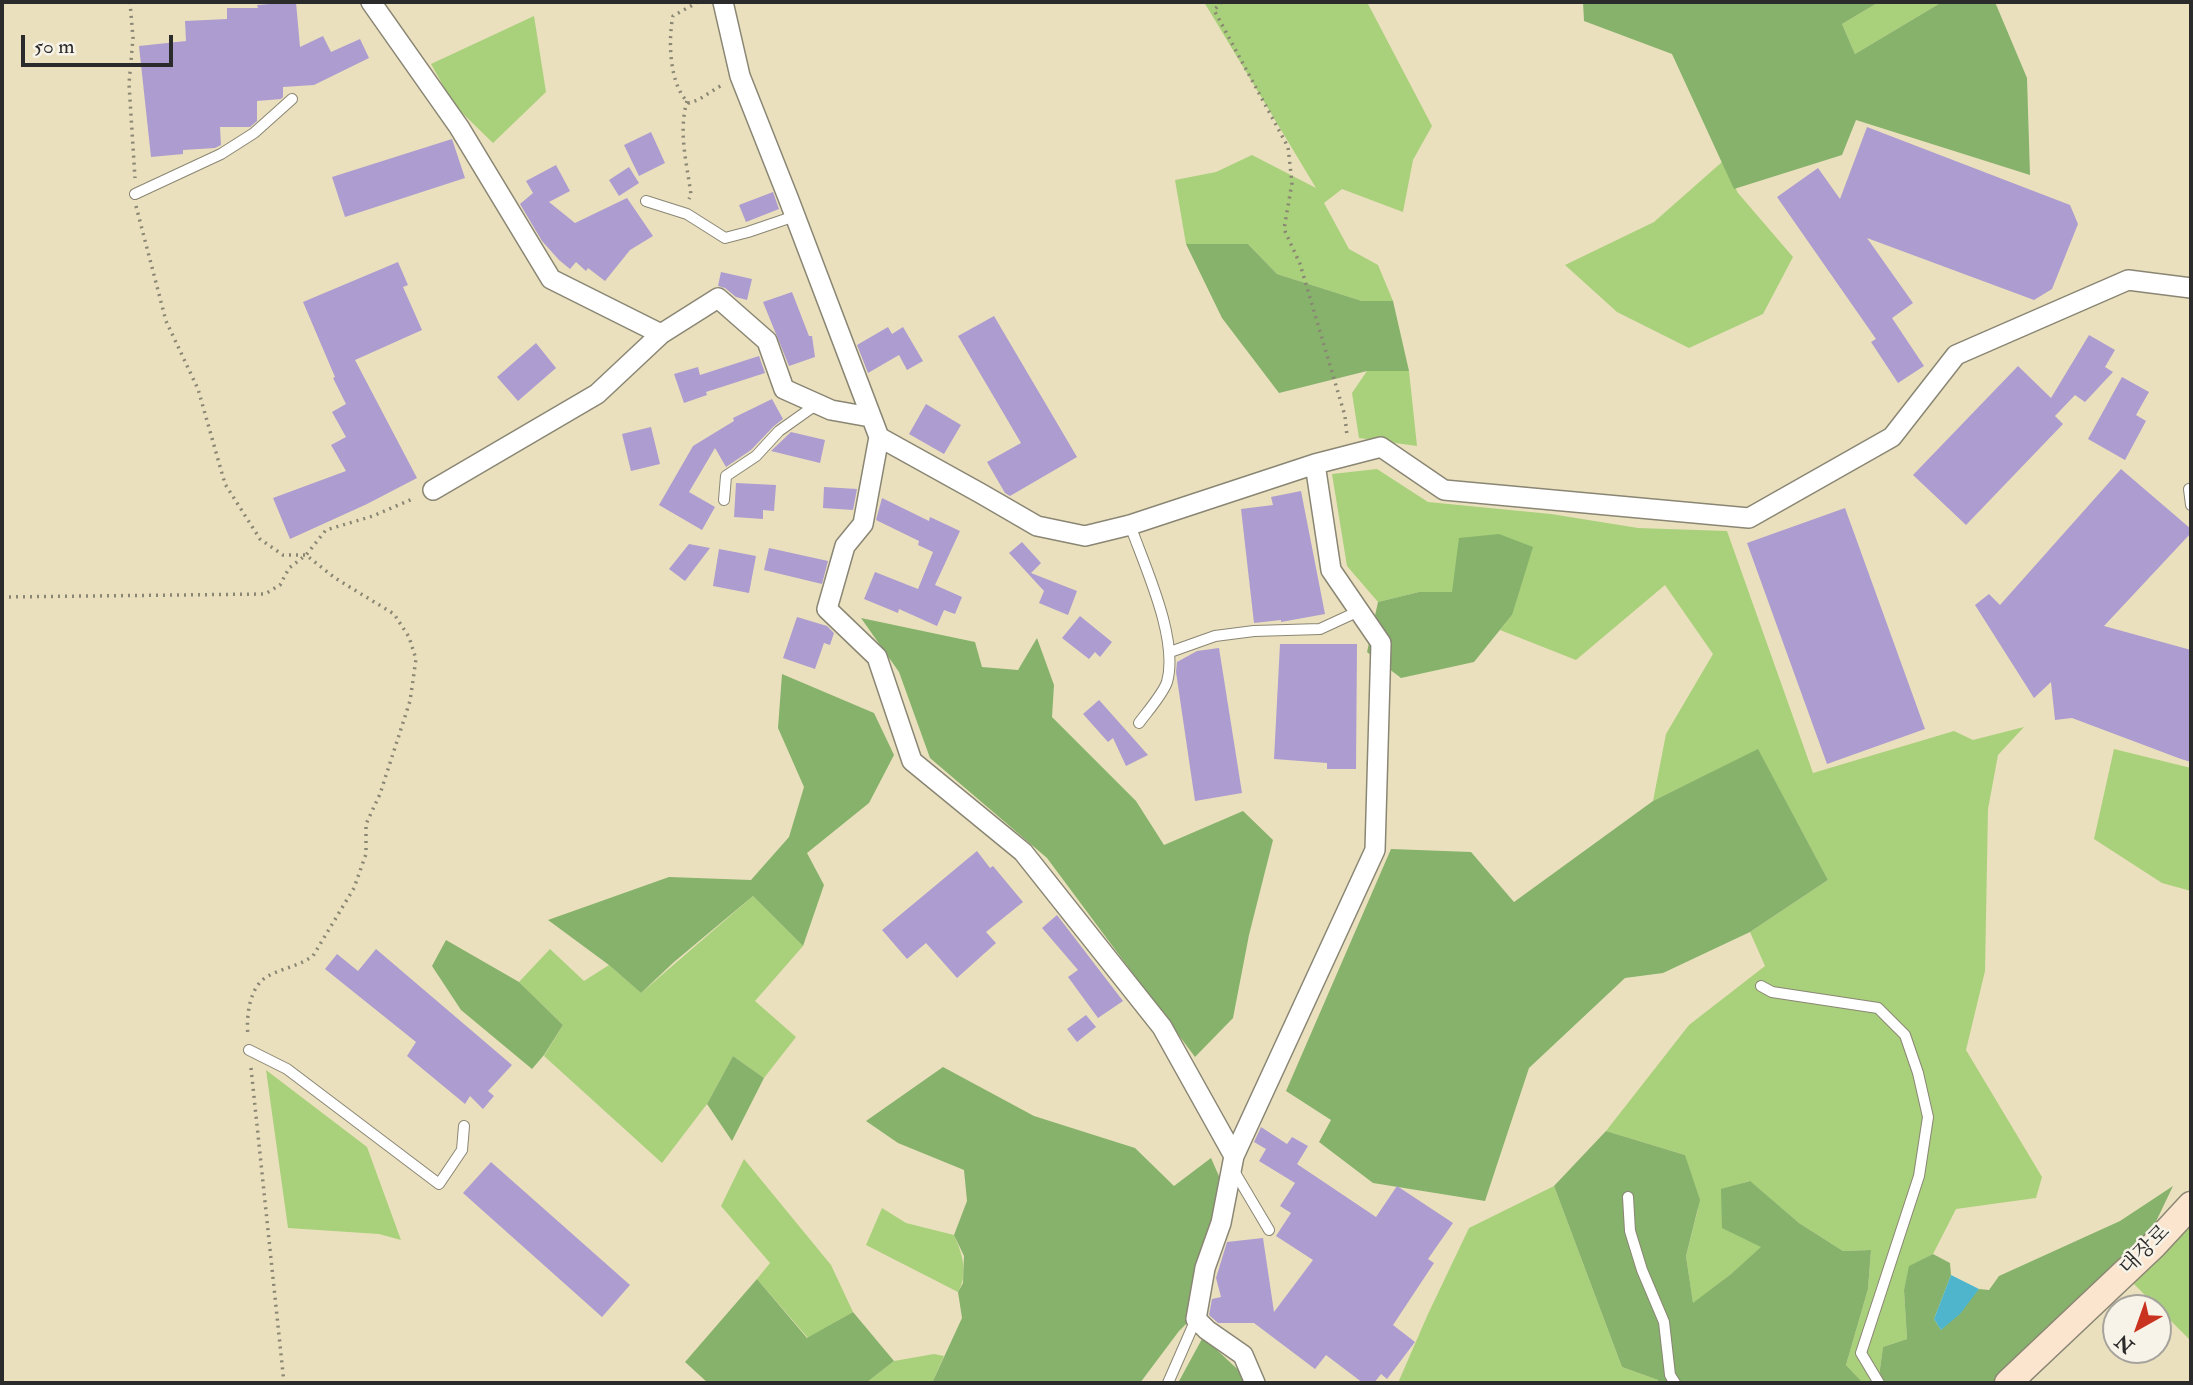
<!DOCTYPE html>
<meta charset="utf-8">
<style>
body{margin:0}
#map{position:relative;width:2193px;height:1385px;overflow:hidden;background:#eae0be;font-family:"IM FELL Double Pica",serif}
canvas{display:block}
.frame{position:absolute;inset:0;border:4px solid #2b2b2b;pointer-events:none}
.north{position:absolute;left:2102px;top:1294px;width:70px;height:70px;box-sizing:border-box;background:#f7f3e8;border:2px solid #a5a39c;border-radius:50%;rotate:220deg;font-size:19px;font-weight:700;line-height:28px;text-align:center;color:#2b2b2b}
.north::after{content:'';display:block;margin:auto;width:24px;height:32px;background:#c8321e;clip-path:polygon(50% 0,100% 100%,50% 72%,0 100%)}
.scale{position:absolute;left:21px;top:35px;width:152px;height:32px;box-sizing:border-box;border:4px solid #2b2b2b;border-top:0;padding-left:9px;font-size:21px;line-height:24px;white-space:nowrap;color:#2b2b2b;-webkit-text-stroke:5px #f7f3e8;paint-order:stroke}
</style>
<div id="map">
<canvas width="2193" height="1385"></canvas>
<div class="frame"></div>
<div class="north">N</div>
<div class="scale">50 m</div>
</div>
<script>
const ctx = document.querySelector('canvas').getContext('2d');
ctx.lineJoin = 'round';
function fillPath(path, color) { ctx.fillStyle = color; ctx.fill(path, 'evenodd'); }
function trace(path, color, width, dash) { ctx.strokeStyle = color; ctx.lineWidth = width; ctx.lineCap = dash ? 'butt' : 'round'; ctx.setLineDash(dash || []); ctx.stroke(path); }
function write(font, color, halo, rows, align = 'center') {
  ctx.font = font + ' "IM FELL Double Pica","Noto Serif KR",serif'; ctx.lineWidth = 5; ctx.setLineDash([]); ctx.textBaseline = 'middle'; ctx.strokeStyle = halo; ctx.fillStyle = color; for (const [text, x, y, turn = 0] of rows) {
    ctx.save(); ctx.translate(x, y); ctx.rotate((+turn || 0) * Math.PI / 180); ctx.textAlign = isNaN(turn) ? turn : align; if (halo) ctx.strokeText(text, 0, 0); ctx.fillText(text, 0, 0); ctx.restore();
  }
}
const green = new Path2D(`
 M1204 2H1367L1432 126 1413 160 1403 212 1342 189 1324 203 1349 249 1378 265 1393 301H1362L1277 274 1248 244H1186L1175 180 1216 172 1252 155 1316 188Z
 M1879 2H1942L1855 54 1842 24Z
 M534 16 546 92 493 143 454 105 431 64Z
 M1722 162 1738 193 1793 257 1763 314 1689 348 1617 312 1565 265 1654 222Z
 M1367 371H1409L1417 446 1359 438 1352 393Z
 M1377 469 1428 502 1551 514 1638 528 1727 531 1813 773 1954 731 1973 740 2024 727 1998 755 1988 809 1985 971 1966 1050 2042 1177 2036 1198 1956 1209 1933 1254 1910 1266 1904 1290 1907 1339 1883 1347 1878 1383H1863L1846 1365 1868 1289 1871 1250 1843 1251 1799 1223 1749 1181 1721 1190 1762 1247 1731 1274 1693 1304 1686 1256 1698 1209 1685 1155 1606 1131 1689 1025 1765 966 1750 932 1828 880 1758 750 1653 801 1666 734 1713 654 1665 585 1576 660 1500 630 1512 615 1452 592H1419L1378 602 1347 566 1332 474Z
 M2114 749 2191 768V891L2162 883 2094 839Z
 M753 896 803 946 755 1001 796 1037 764 1078 733 1056 707 1104 662 1163 544 1056 563 1025 519 982 550 949 584 981 609 965 641 993Z
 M266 1070 367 1147 401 1240 379 1234 288 1228Z
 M744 1159 831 1265 853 1312 808 1338 757 1279 770 1263 721 1206Z
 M1554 1186 1622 1367 1658 1380 1659 1383H1491L1489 1381 1398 1383 1428 1314 1469 1228Z
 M882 1208 906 1223 954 1235C962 1253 969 1273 958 1292L866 1245Z
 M2191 1208V1341L2132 1282Z
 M934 1354 944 1356 932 1383H866L894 1361Z`);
const forest = new Path2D(`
 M1583 2H1879L1842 24 1855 54 1942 2H1995L2027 78 2030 175 1856 120 1842 155 1734 189 1672 54 1584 21Z
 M1186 244H1248L1277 274 1362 301H1393L1409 371H1367L1279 393 1222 318Z
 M1499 534 1533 547 1512 615 1474 662 1401 678 1367 652 1378 602 1419 592H1452L1459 538Z
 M861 618 975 642 982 667 1018 670 1037 638 1054 685 1052 717 1136 801 1164 845 1243 811 1273 840 1249 935 1233 1018 1195 1057 1047 858 930 758 899 672Z
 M782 674 874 713 894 755 869 803 807 853 824 885 803 946 753 896 674 962 641 993 609 965 548 920 669 877 751 880 789 837 804 787 778 728Z
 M1758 749 1828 880 1750 932 1663 973 1625 978 1529 1068 1485 1201 1373 1183 1319 1142 1331 1120 1286 1091 1391 849 1471 852 1514 902 1653 801Z
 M446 940 519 982 563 1025 544 1055 532 1069 461 1010 432 966Z
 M733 1056 764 1078 732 1141 707 1104Z
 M943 1067 1034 1116 1135 1148 1174 1186 1211 1158 1222 1183 1188 1322 1179 1331 1140 1383H932L962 1318 958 1292 963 1283 964 1256 954 1235 967 1201 964 1170 898 1143 866 1121Z
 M1606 1131 1685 1155 1700 1200 1686 1256 1693 1303 1731 1274 1761 1247 1722 1228 1721 1189 1750 1181 1799 1223 1843 1251 1871 1250 1868 1289 1846 1365 1863 1383H1659L1658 1380 1622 1367 1554 1186Z
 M2173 1186 2151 1232 1993 1383H1878L1883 1347 1907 1339 1904 1290 1909 1266 1933 1254 1950 1263 1951 1275 1934 1319 1941 1330 1979 1289 1989 1290 1999 1276 2120 1221Z
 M757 1279 807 1338 853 1312 894 1361 866 1383H708L685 1362Z
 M1203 1337 1248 1379 1250 1383H1178Z`);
const water = new Path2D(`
 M1951 1275 1979 1289 1960 1314 1941 1330 1934 1319Z`);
const building = new Path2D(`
 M296 2 300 47 323 36 331 52 360 39 369 58 314 85 283 87V97L281 99 257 101V121L250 127H220L221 145 215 148 183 150V154L151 157 139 46 186 41 185 21 227 19V8H258L257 5Z
 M1867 127 2070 205 2078 224 2052 289 2034 300 1867 238 1913 303 1892 318 1924 366 1898 383 1871 342 1876 339 1777 197 1818 168 1840 199Z
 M651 132 665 163 639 176 624 145Z
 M452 139 465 178 345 217 332 177Z
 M556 165 570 191 549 202 575 223 627 198 653 236 630 250 605 281 588 268 586 271 576 262 570 269 559 260 542 241 520 204 533 193 526 181Z
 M629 167 639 183 619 196 609 180Z
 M773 192 779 209 746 222 739 205Z
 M398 262 408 285 403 287 422 330 355 360 417 478 367 504 290 539 273 498 346 471 331 445 346 437 332 412 346 404 333 378 335 377 303 302Z
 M721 272 752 279 747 300 736 297 725 288 718 286Z
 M792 292 809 336H812L815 357 789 366 763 302Z
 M994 316 1077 457 1010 496 1005 493 987 462 1021 443 958 336Z
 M888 327 892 334 903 327 923 361 907 370 899 355 868 373 857 345Z
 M2089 335 2115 350 2105 367 2113 372 2085 402 2075 395 2055 416 2063 424 1966 525 1913 475 2018 366 2051 398Z
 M536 343 556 368 518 401 497 377Z
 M759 356 765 373 706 392 707 395 684 403 674 374 698 367 700 375Z
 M2122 377 2149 392 2136 415 2146 421 2125 460 2088 439Z
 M772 399 783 419 774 426 751 450 726 467 715 448 689 492 715 507 702 530 659 505 693 446 734 421 733 418Z
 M926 404 961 425 944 454 909 434Z
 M651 427 660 464 631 471 622 434Z
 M791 432 825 440 820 463 771 451Z
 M2121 469 2191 529V533L2104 626 2191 650V762L2181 759 2072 718 2055 720 2051 682 2034 698 1975 605 1989 594 2000 605Z
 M736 483 776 485 774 511 763 510V519L734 517Z
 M824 487 857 489 853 510 823 508Z
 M1301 491 1325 614 1281 622V620L1254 623 1241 509 1273 505 1271 497Z
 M882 498 929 521 930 517 960 531 935 585 962 597 955 614 944 610 937 626 899 609 898 613 864 599 875 572 918 589 933 552 918 545 919 541 876 520Z
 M1845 508 1925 729 1827 764 1747 543Z
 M1022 542 1041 563 1031 573 1077 591 1068 615 1039 603 1044 591 1009 553Z
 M689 544 710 548 685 581 669 569Z
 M769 548 828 561 822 584 764 570Z
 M719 549 756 556 749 593 713 586Z
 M1080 616 1112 642 1100 657 1095 652 1089 659 1062 638Z
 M797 617 827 626 834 633 830 645 824 643 815 669 783 658Z
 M1280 644H1357L1356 769H1327V763L1274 759Z
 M1219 648 1242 793 1195 801 1176 672 1177 662 1197 651Z
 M1099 700 1100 701 1148 755 1126 766 1113 738 1108 742 1083 714Z
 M977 851 990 868 993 866 1023 902 986 932 996 943 957 978 926 943 907 959 882 930Z
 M1057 915 1123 1001 1098 1018 1068 977 1078 970 1042 928Z
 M376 949 512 1065 488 1091 494 1096 483 1109 470 1096 465 1104 407 1056 416 1042 325 969 337 954 358 971Z
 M1086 1015 1096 1027 1077 1042 1067 1029Z
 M1261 1127 1287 1144 1292 1137 1308 1146 1297 1164 1376 1217 1397 1186 1453 1223 1428 1259 1434 1263 1393 1325 1415 1342 1387 1379 1381 1374 1374 1383H1363L1326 1355 1315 1369 1254 1323H1218L1209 1315 1212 1299 1221 1297 1216 1278 1227 1242 1263 1238 1274 1312 1313 1260 1276 1236 1291 1213 1280 1206 1295 1183 1259 1161 1266 1149 1254 1142Z
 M491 1162 630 1285 602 1317 463 1193Z`);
const path = new Path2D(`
 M130 2 133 38 129 84 135 178
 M698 2 673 16C668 39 669 86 689 103L698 100 722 85
 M1222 2 1214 10 1288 147 1292 183 1284 229 1300 264 1345 416 1347 436
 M687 101C678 133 687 163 691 195L689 199
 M136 206 166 321 198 389 225 484 260 539 283 555H306L335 578 394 614 409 637 416 659 410 701 380 794 366 824V854L354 888 313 956C299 966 283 968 268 976 249 986 246 1017 248 1036
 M2 597 265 594 280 585 289 568 306 555 326 530 373 516 415 498
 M251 1068 284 1383`);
const lane = new Path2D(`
 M135 194 221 154 254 133 292 99
 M646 201 687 214 725 238 748 232 795 216
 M2189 489 2191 505
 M724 500 726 476 756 456 779 431 817 404
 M1130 525C1145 567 1179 639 1167 682 1163 694 1147 712 1139 723
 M1170 652 1215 636 1254 631 1320 629 1359 611
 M1761 986 1772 992 1878 1008 1905 1035 1918 1073 1928 1117 1919 1176 1861 1353 1879 1383
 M249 1050 287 1069 439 1184 462 1150 464 1126
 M1234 1171 1269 1230
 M1628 1197 1630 1231 1642 1270 1664 1322 1670 1375 1675 1383
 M1168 1383 1196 1319`);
const street = new Path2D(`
 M371 2 459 127 551 279 661 334
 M723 2 740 76 789 200 879 437 980 493 1037 526 1085 536 1130 525 1315 464 1381 447 1444 490 1749 518 1892 437 1956 355 2128 280 2191 288
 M879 437 863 524 845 546 827 609 877 657 912 761 1023 852 1162 1027 1234 1156
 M433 490 597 394 661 334 718 298 767 341 784 389 831 410 870 417
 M1255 1383 1243 1355 1207 1330 1196 1319 1205 1268 1221 1223 1234 1156 1375 850 1381 643 1331 570 1315 464`);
const secondary = new Path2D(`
 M2008 1383 2154 1245 2191 1205`);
const streetNames = [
 ["대장로",2146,1251,-45]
];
fillPath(green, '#a9d07b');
fillPath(forest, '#86b26b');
fillPath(water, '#4eb5cd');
fillPath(building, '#ad9ccf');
trace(lane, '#8a8674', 12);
trace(street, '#8a8674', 22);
trace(secondary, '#8a8674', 29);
trace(path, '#8a8674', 3.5, [2, 5]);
trace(lane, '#fff', 10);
trace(street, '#fff', 19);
trace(secondary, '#fbe5cf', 26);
write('21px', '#2b2b2b', '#f7f3e8', streetNames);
</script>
